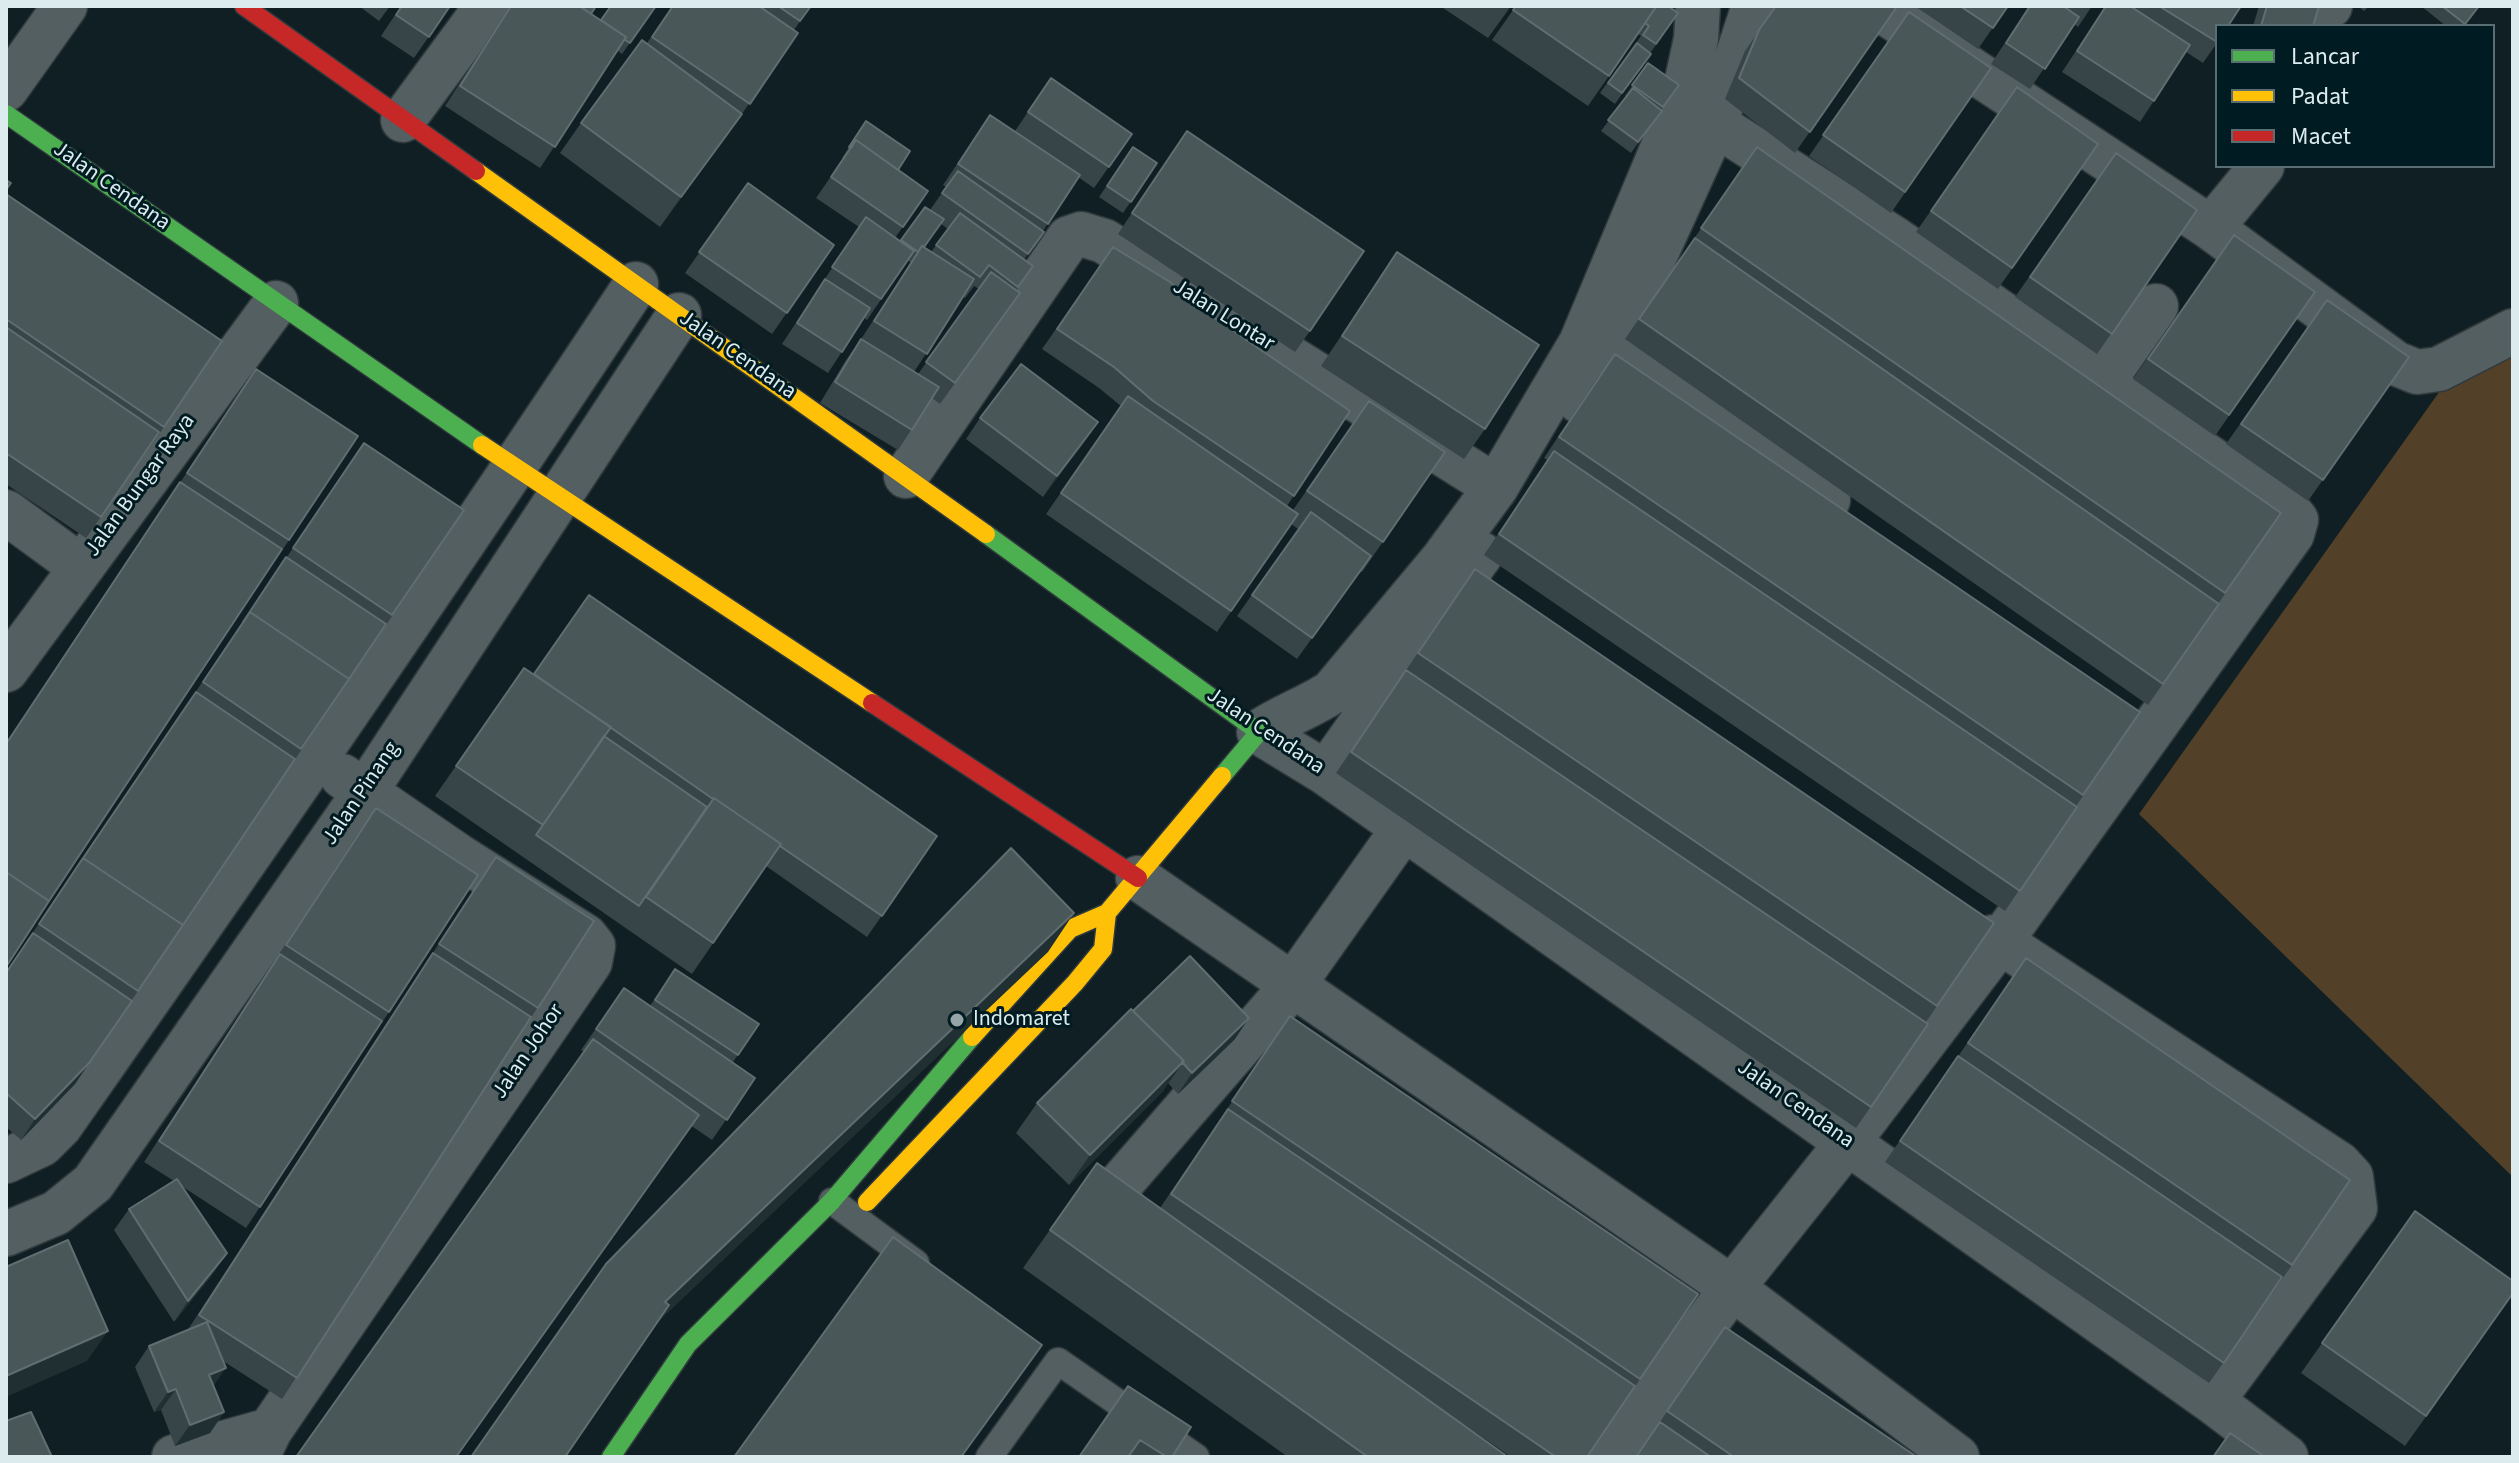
<!DOCTYPE html>
<style>
body{margin:0}
#map{position:relative;width:2519px;height:1463px;overflow:hidden;background:#0f1f23;font-family:"Source Sans 3",sans-serif}
canvas{display:block}
.frame{position:absolute;inset:0;border:8px solid #dbebee;pointer-events:none}
.legend{position:absolute;left:2215px;top:24px;width:280px;height:144px;box-sizing:border-box;background:#001b21;border:2px solid #586e73;margin:0;padding:10px 14px;list-style:none;font-size:24px;color:#dbebee}
.legend li{display:flex;align-items:center;gap:16px;height:40px}
.legend b{width:40px;border:2px solid #586e73}
</style>
<div id="map">
<canvas width="2519" height="1463"></canvas>
<div class="frame"></div>
<ul class="legend">
<li><b style="height:10px;background:#4caf50"></b>Lancar</li>
<li><b style="height:10px;background:#ffc107"></b>Padat</li>
<li><b style="height:10px;background:#c62828"></b>Macet</li>
</ul>
</div>
<script>
const ctx = document.querySelector('canvas').getContext('2d');
ctx.lineJoin = 'round';
function fillPath(path, color) { ctx.fillStyle = color; ctx.fill(path, 'evenodd'); }
function trace(path, color, width, dash) { ctx.strokeStyle = color; ctx.lineWidth = width; ctx.lineCap = dash ? 'butt' : 'round'; ctx.setLineDash(dash || []); ctx.stroke(path); }
function write(font, color, halo, rows, align = 'center') {
  ctx.font = font + ' "Source Sans 3",sans-serif'; ctx.lineWidth = 6; ctx.setLineDash([]); ctx.textBaseline = 'middle'; ctx.strokeStyle = halo; ctx.fillStyle = color; for (const [text, x, y, turn = 0] of rows) {
    ctx.save(); ctx.translate(x, y); ctx.rotate((+turn || 0) * Math.PI / 180); ctx.textAlign = isNaN(turn) ? turn : align; if (halo) ctx.strokeText(text, 0, 0); ctx.fillText(text, 0, 0); ctx.restore();
  }
}
const forest = new Path2D(`
 M2479 336 2513 357V1177L2139 814Z`);
const lane = new Path2D(`
 M832 1201 916 1263
 M989 1457 1058 1361 1196 1457`);
const street = new Path2D(`
 M1698 6 1696 39 1683 99 1581 343 1496 487 1444 558 1332 692C1308 708 1282 716 1259 732L1326 773 1404 828 2212 1401 2286 1457
 M1875 6 2211 228 2395 363 2417 372 2439 369 2513 331
 M2312 26 2322 12 2330 6
 M6 89 65 6
 M403 120 487 6
 M2211 228 2262 166
 M1613 348 1828 500
 M2102 383 2156 306
 M1579 401 1613 348 1715 124
 M906 476 1069 238 1081 234 1104 241 1496 487
 M6 512 81 567
 M6 670 276 303
 M1326 773 1481 554
 M1138 878 1732 1288 1957 1457
 M1993 937 2339 1164 2351 1177 2355 1208 2212 1401
 M6 1161 42 1144 60 1126C255 848 449 568 636 284
 M1140 1232C1118 1217 1114 1207 1122 1182L1293 985 1404 828
 M6 1234 56 1213 93 1183 365 792 679 315
 M174 1457 270 1430
 M257 1457 270 1430 590 962 593 946 585 936 457 855 342 776
 M1608 1457 1732 1288 1848 1142 2000 942 2292 534 2296 520 2292 515 1895 239 1715 124 1754 6`);
const fast = new Path2D(`
 M6 114 482 445
 M986 534 1259 732 1222 776
 M611 1457 688 1344 832 1201 972 1037`);
const slow = new Path2D(`
 M476 171 986 534
 M482 445 872 703
 M972 1037 1070 929 1107 913 1222 776
 M867 1202 1075 983 1103 949 1107 913`);
const jam = new Path2D(`
 M244 6 476 171
 M872 703 1138 878`);
const wall = new Path2D(`
 M359 6H390L379 21Z
 M401 6H450L414 58 381 36Z
 M510 6H596L591 14 601 20 656 6 622 54 618 51 540 168 445 106Z
 M672 6H811L794 30 798 33 728 134 660 227 560 153 581 123 647 43Z
 M1440 6H1511L1488 38Z
 M1516 6 1678 13 1615 104 1600 93 1641 36 1638 34 1588 106 1492 40Z
 M1776 6 1896 8 1795 153 1725 99 1745 51Z
 M1915 6H2008L1978 49Z
 M2029 6H2092L2078 27 2074 24 2030 89 1991 64Z
 M2106 6H2241L2217 26V43L2203 63 2186 52 2140 122 2062 72Z
 M2259 6H2319L2313 26H2253Z
 M2358 6H2369L2364 11Z
 M2421 6H2480L2465 26H2446Z
 M1909 12 1991 68 1891 213 1809 156Z
 M1648 63 1679 85 1631 153 1601 131 1626 97 1625 96Z
 M1051 78 1132 134 1094 188 1078 177 1024 260 1033 266 1016 291 1020 293 940 404 932 398 898 450 820 403 846 360 861 339 911 263 908 260 867 320 864 318 828 373 782 344 859 227 816 198 843 159 842 158 866 121 898 170 928 191 895 238 900 241 930 210 946 187 943 185 990 115 1015 131ZM941 224 948 229 931 252 924 247ZM974 286 979 289 918 374 914 372 963 297 965 298Z
 M2017 87 2098 144 1998 289 1916 232Z
 M1133 147 1157 163 1123 213 1099 197Z
 M1757 147 2281 513 2148 705 1625 339Z
 M1172 152 1310 331 1295 352 1118 234Z
 M2116 153 2197 210 2097 354 2015 297Z
 M748 183 834 245 772 334 685 273Z
 M6 194 164 427 86 538 6 484Z
 M2234 235 2315 292 2215 436 2133 379Z
 M1113 247 1350 411 1287 506 1293 510 1369 401 1445 452 1362 572 1360 571 1297 659 1237 616 1298 529 1291 524 1217 632 1046 514 1121 406 1099 388 1042 349Z
 M1397 252 1485 429 1464 459 1321 366Z
 M2327 300 2409 357 2308 501 2226 444Z
 M256 369 358 436 6 967V743Z
 M1600 374 2140 712 2005 911 1484 555 1547 460 1544 458Z
 M980 418 1098 422 1043 497 966 439Z
 M364 443 464 510 75 1084 21 1140 6 1127V972Z
 M1475 569 1994 923 1926 1022 1928 1024 1856 1128 1336 773Z
 M524 668 534 674 937 836 867 937 766 866 692 974 435 796Z
 M376 808 389 1012 246 1228 183 1187 213 1274 174 1322 114 1230 129 1209 174 1181 144 1162 355 838Z
 M496 857 594 921 282 1399 223 1361 213 1386 224 1412 210 1433 175 1446 161 1410 154 1412 135 1367 149 1346 187 1331 475 888Z
 M2026 958 2292 1265 2209 1383 1885 1162Z
 M675 969 759 1024 733 1062 755 1078 712 1140 581 1050 624 988 650 1006Z
 M1133 1011 1235 1039 1178 1094 1168 1083 1163 1091 1069 1185 1016 1133 1037 1103Z
 M1290 1016 1698 1294 1587 1457H1511L1437 1406 1508 1457H1288L1023 1268 1097 1163 1160 1208Z
 M2415 1211 2513 1294 2405 1446 2301 1373Z
 M1725 1327 1917 1457H1636Z
 M1128 1386 1172 1457H1079Z`);
const shadedWall = new Path2D(`
 M742 114 721 144 660 227 681 197Z
 M1098 422 1084 443 1043 497 1057 476Z
 M1074 913 1048 952 638 1341 665 1302Z
 M1249 1018 1235 1039 1178 1094 1192 1073Z
 M1184 1061 1163 1091 1069 1185 1090 1155Z
 M89 1063 75 1084 21 1140 35 1119Z
 M227 1253 213 1274 174 1322 188 1301Z
 M108 1331 87 1361 6 1397V1376Z
 M226 1368 212 1388 209 1375Z
 M176 1389 161 1410 154 1412 168 1392Z
 M224 1412 210 1433 175 1446 190 1425Z`);
const building = new Path2D(`
 M402 6H450L429 37 396 15Z
 M511 6H579L626 37 555 147 460 86Z
 M580 6H596L591 14Z
 M611 6H656L630 43 625 40 626 37 601 20Z
 M673 6H759L798 33 750 104 652 37Z
 M778 6H811L800 21Z
 M1516 6H1654L1656 7 1609 76 1513 10Z
 M1654 6H1668L1678 13 1656 44 1643 35 1649 26 1645 23 1656 7Z
 M1776 6H1892L1896 8 1810 132 1739 78 1759 30Z
 M1960 6H2008L1993 28Z
 M2030 6H2063L2079 17 2045 69 2006 43Z
 M2106 6H2130L2190 45 2154 101 2077 51Z
 M2159 6H2241L2228 26H2217V42Z
 M2267 6H2319L2313 26H2261Z
 M2442 6H2479L2465 24Z
 M1909 12 1991 68 1905 192 1823 135Z
 M642 40 742 114 681 197 581 123Z
 M1637 43 1651 54 1622 93 1608 83Z
 M1648 63 1679 85 1663 107 1632 85Z
 M1051 78 1132 134 1109 167 1028 112Z
 M2017 87 2098 144 2012 268 1931 211Z
 M1633 88 1662 111 1638 142 1608 120Z
 M990 115 1080 175 1048 224 958 164Z
 M866 121 910 151 898 170 856 140 851 148 849 147Z
 M1187 131 1364 251 1310 331 1132 213Z
 M856 140 928 191 903 227 831 177Z
 M1133 147 1157 163 1131 202 1107 186Z
 M1757 147 2281 513 2225 593 1701 228Z
 M2116 153 2197 210 2112 334 2030 277Z
 M958 171 1044 232 1028 254 942 193Z
 M6 180 11 183 6 190Z
 M748 183 834 245 787 313 699 252Z
 M6 194 222 341 164 427 6 319Z
 M925 207 944 219 924 247 922 246 918 252 901 240Z
 M960 213 1033 266 1018 287 989 265 980 277 936 245Z
 M866 217 914 251 881 299 832 267Z
 M2234 235 2315 292 2229 415 2148 359Z
 M1695 238 2219 604 2163 684 1639 319Z
 M922 246 974 279 927 354 874 321Z
 M1113 247 1170 282 1210 315 1350 411 1294 496 1153 401 1114 367 1057 329Z
 M1397 252 1539 345 1485 429 1342 336Z
 M991 272 1020 293 955 383 926 362Z
 M825 279 870 308 842 352 797 323Z
 M2327 300 2409 357 2323 480 2241 424Z
 M6 327 159 432 101 517 6 453Z
 M861 339 939 387 912 430 835 382Z
 M1615 354 2140 712 2083 795 1559 437Z
 M1021 364 1098 422 1057 476 980 418Z
 M256 369 358 436 289 540 187 473Z
 M1128 396 1298 514 1231 611 1061 493Z
 M1369 401 1445 452 1383 542 1307 491Z
 M364 443 464 510 392 615 293 548Z
 M1554 451 2077 807 2020 891 1499 534Z
 M180 482 282 549 49 901 6 872V744Z
 M1311 512 1371 556 1312 638 1252 595Z
 M286 557 386 624 349 679 250 612 243 622Z
 M1475 569 1994 923 1937 1006 1418 653Z
 M589 595 937 836 882 916 780 846 781 844 714 798 713 799 534 674Z
 M250 612 349 679 301 749 203 682Z
 M524 668 611 727 543 825 456 766Z
 M1406 670 1928 1024 1871 1107 1351 752Z
 M196 692 295 759 183 925 83 858 77 867Z
 M604 736 707 807 639 906 536 835Z
 M714 798 781 844 713 943 646 897Z
 M376 808 478 875 389 1012 286 945Z
 M1011 848 1074 913 665 1302 669 1305 565 1457H471L606 1264Z
 M496 857 594 921 538 1008 439 944Z
 M83 858 183 925 138 991 39 924Z
 M6 872 49 901 6 967Z
 M33 933 132 1001 89 1063 35 1119 6 1093V973Z
 M433 953 531 1017 297 1378 199 1315Z
 M280 954 382 1021 260 1207 159 1141Z
 M1190 956 1249 1018 1192 1073 1182 1062 1184 1061 1133 1011Z
 M2026 958 2350 1180 2292 1265 1968 1043Z
 M675 969 759 1024 738 1055 655 1000Z
 M624 988 755 1078 727 1120 596 1029Z
 M1131 1009 1184 1061 1090 1155 1037 1103Z
 M1290 1016 1698 1294 1640 1379 1232 1101Z
 M593 1039 699 1115 456 1457H296Z
 M1958 1056 2282 1277 2224 1363 1900 1141Z
 M1228 1109 1635 1386 1587 1457H1556L1171 1194Z
 M1097 1163 1508 1457H1368L1050 1230Z
 M177 1179 227 1253 188 1301 129 1209Z
 M2415 1211 2513 1281V1293L2426 1416 2322 1343Z
 M893 1237 1042 1345 961 1457H734Z
 M68 1240 108 1331 6 1376V1267Z
 M207 1322 226 1368 209 1375 224 1412 190 1425 176 1389 168 1392 149 1346Z
 M1725 1327 1917 1457H1734L1667 1411Z
 M1128 1386 1191 1427 1172 1457H1167L1140 1440 1128 1457H1079Z
 M31 1412 52 1457H6V1421Z
 M1660 1422 1711 1457H1636Z
 M2230 1433 2265 1457H2213Z`);
const markers = [
 [957,1020,8,"#94a4a7"]
];
const streetNames = [
 ["Jalan Cendana",111,187,35],
 ["Jalan Lontar",1223,316,32],
 ["Jalan Cendana",737,356,35],
 ["Jalan Bungar Raya",141,486,-54],
 ["Jalan Cendana",1265,732,34],
 ["Jalan Pinang",362,794,-56],
 ["Jalan Johor",529,1052,-56],
 ["Jalan Cendana",1795,1105,35]
];
const poiNames = [
 ["Indomaret",973,1020]
];
fillPath(forest, '#524029');
trace(lane, '#303a3d', 29);
trace(street, '#303a3d', 47);
trace(fast, '#303a3d', 21);
trace(slow, '#303a3d', 21);
trace(jam, '#303a3d', 21);
trace(lane, '#545f61', 26);
trace(street, '#545f61', 44);
trace(fast, '#4caf50', 18);
trace(slow, '#ffc107', 18);
trace(jam, '#c62828', 18);
fillPath(wall, '#384548');
fillPath(shadedWall, '#202f31');
fillPath(building, '#4a5759');
trace(building, '#606e71', 2);
for (const [x, y, r, color] of markers) { const dot = new Path2D(); dot.arc(x, y, r, 0, 2 * Math.PI); ctx.fillStyle = color; ctx.fill(dot); trace(dot, '#001b21', 3); }
write('22px', '#dbebee', '#001b21', streetNames);
write('22px', '#dbebee', '#001b21', poiNames, 'left');
</script>
